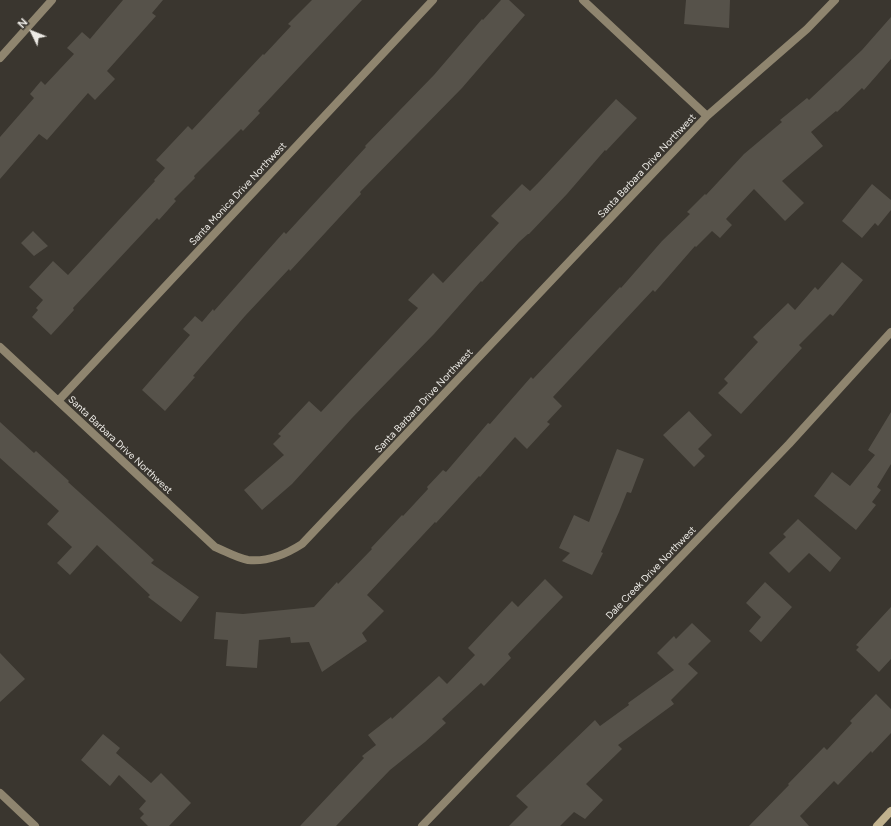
<!DOCTYPE html>
<style>
body{margin:0}
#map{position:relative;width:891px;height:826px;overflow:hidden;background:#3a362f;font-family:Figtree,sans-serif}
canvas{display:block}
.north{position:absolute;left:12px;top:12px;width:40px;height:40px;-webkit-text-stroke:3px #3a362f;paint-order:stroke;rotate:313deg;font-size:11px;font-weight:700;line-height:16px;text-align:center;color:#eceae5}
.north::after{content:'';display:block;margin:auto;width:14px;height:18px;background:#eceae5;clip-path:polygon(50% 0,100% 100%,50% 72%,0 100%)}
</style>
<div id="map">
<canvas width="891" height="826"></canvas>
<div class="north">N</div>
</div>
<script>
const ctx = document.querySelector('canvas').getContext('2d');
ctx.lineJoin = 'round';
function fillPath(path, color) { ctx.fillStyle = color; ctx.fill(path, 'evenodd'); }
function trace(path, color, width, dash) { ctx.strokeStyle = color; ctx.lineWidth = width; ctx.lineCap = dash ? 'butt' : 'round'; ctx.setLineDash(dash || []); ctx.stroke(path); }
function write(font, color, halo, rows, align = 'center') {
  ctx.font = font + ' Figtree,sans-serif'; ctx.lineWidth = 3; ctx.setLineDash([]); ctx.textBaseline = 'middle'; ctx.strokeStyle = halo; ctx.fillStyle = color; for (const [text, x, y, turn = 0] of rows) {
    ctx.save(); ctx.translate(x, y); ctx.rotate((+turn || 0) * Math.PI / 180); ctx.textAlign = isNaN(turn) ? turn : align; if (halo) ctx.strokeText(text, 0, 0); ctx.fillText(text, 0, 0); ctx.restore();
  }
}
const building = new Path2D(`
 M123 0H163L152 13 156 16 107 71 115 79 95 100 88 93 47 140 39 134 0 179V137L34 98 30 94 41 81 45 85 74 54 67 48 82 32 90 39Z
 M312 0H362L258 111 260 113 243 131 241 129 194 176 195 178 174 199 176 201 159 220 157 218 73 308 74 310 51 335 32 317 38 310 36 308 43 300 29 287 53 261 68 275 155 181 154 180 165 168 156 160 188 126 192 130 263 54 264 55 291 26 288 24Z
 M501 0H509L525 15 462 88 360 192 361 194 290 271 289 269 245 316 193 376 195 377 165 411 142 390 190 335 183 329 195 316 202 322 213 309 214 311 284 232 286 234 366 147 365 146 434 75 482 19 483 20Z
 M686 0H730L729 28 684 24Z
 M891 17V59L864 90 862 88 837 112 836 111 811 132 823 146 782 181 804 203 785 221 754 189 726 219 732 225 720 238 712 231 696 247 695 246 655 292 653 290 553 397 562 406 547 422 550 424 527 449 515 437 480 477 479 476 436 523 435 522 367 595 384 611 362 633 367 641 322 672 309 642 291 643 290 637 259 640 257 668 226 666 228 640 214 639 216 612 243 614 314 607 337 582 338 584 372 549 371 548 402 515 403 516 428 489 427 487 443 470 446 472 488 423 490 424 531 377 533 379 620 287 621 288 662 241 690 214 687 212 705 194 706 195 744 154 782 122 780 120 807 98 809 100 862 50Z
 M616 99 637 118 606 151 605 150 567 194 529 234H528L519 242 482 282 481 281 434 334 352 418 292 484 262 510 244 490 284 455 273 444 281 436 278 434 309 401 321 412 418 308 408 300 433 273 443 283 499 223 491 216 522 184 530 191 539 182Z
 M872 184 891 200V210L878 226 875 223 862 238 842 221Z
 M33 231 48 246 34 256 21 243Z
 M842 262 863 280 833 316 830 314 799 345 802 348 741 414 718 393 728 383 724 379 758 342 753 337 788 303 795 310 815 287 818 290Z
 M689 411 712 435 698 449 705 456 694 467 663 435Z
 M891 412V464L877 487 881 490 872 502 876 505 856 530 814 496 832 472 850 486 875 455 868 450Z
 M0 422 34 453 36 451 69 481 68 482 154 560 151 563 199 597 181 622 148 597 150 595 97 545 70 575 57 563 72 547 47 524 59 511 0 458Z
 M617 449 644 459 631 493 627 492 619 512 601 552 603 553 592 575 562 561 570 553 559 548 574 515 589 522Z
 M798 519 841 558 830 572 809 553 789 573 769 553 786 537 783 534Z
 M545 579 563 597 508 654 511 658 484 686 481 683 442 719 446 723 425 742 390 770 336 826H300L364 758 362 756 376 745 368 735 391 717 392 719 439 676 447 684 475 655 468 648 512 601 518 607Z
 M765 582 792 607 761 642 749 631 761 617 746 603Z
 M891 607V659L879 672 856 650 859 647 856 645Z
 M692 623 711 641 688 664 698 673 671 700 674 704 618 745 622 749 586 784 603 800 585 819 574 812 560 826H509L528 807 516 796 595 720 600 726 629 705 628 703 674 670 657 653 674 636 676 639Z
 M0 653 25 679 0 702Z
 M876 694 891 709V733L872 753 871 751 838 785 834 781 800 816 809 826H749L789 785 788 784 824 747 827 750 852 723 850 721Z
 M103 734 120 748 116 753 151 783 161 773 191 803 169 826H148L140 818 144 814 139 809 146 801 119 775 110 786 81 760Z`);
const street = new Path2D(`
 M583 0 707 116
 M0 58 52 0
 M0 347 215 547C225 551 237 558 248 560 268 562 285 555 302 544L707 116 807 29 835 0
 M58 401 433 0
 M0 793 35 826
 M422 826 789 444 891 332`);
const secondary = new Path2D(`
 M877 826 891 811`);
const streetNames = [
 ["Santa Barbara Drive Northwest",647,166,-47],
 ["Santa Monica Drive Northwest",238,194,-47],
 ["Santa Barbara Drive Northwest",424,401,-47],
 ["Santa Barbara Drive Northwest",120,445,43],
 ["Dale Creek Drive Northwest",651,573,-46]
];
fillPath(building, '#56524a');
trace(street, '#8f856f', 8);
trace(secondary, '#c1b28e', 8);
write('10px', '#eceae5', '#3a362f', streetNames);
</script>
